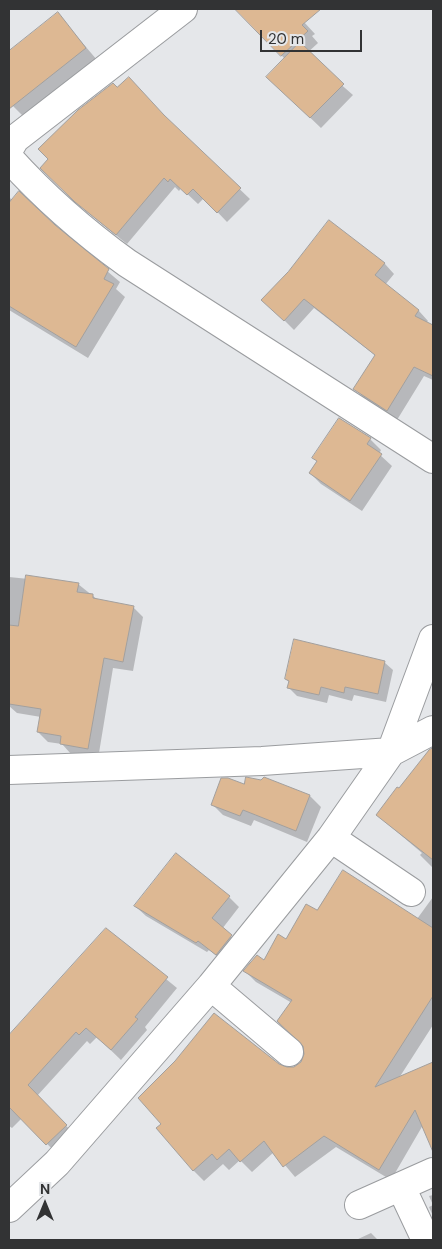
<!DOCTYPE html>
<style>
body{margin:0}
#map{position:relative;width:442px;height:1249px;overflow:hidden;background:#e5e7ea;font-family:"DM Sans",sans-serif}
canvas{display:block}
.frame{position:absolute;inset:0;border:10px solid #323334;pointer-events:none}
.north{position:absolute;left:20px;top:1179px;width:50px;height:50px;-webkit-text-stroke:4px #e5e7ea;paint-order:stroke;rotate:0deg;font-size:14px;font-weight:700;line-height:20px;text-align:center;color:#323334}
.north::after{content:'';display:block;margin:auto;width:18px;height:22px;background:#323334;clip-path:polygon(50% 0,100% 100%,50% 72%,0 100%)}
.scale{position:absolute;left:260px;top:30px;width:102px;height:22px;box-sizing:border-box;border:2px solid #323334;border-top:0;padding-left:6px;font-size:15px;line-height:18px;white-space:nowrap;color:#323334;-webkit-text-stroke:4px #e5e7ea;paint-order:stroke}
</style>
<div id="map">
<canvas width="442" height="1249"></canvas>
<div class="frame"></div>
<div class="north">N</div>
<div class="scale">20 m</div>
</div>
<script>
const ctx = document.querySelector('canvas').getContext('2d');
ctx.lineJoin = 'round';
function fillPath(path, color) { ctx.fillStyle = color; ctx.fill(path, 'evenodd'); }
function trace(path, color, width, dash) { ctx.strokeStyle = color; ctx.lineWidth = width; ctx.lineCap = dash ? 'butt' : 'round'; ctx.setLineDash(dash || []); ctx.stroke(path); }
const shadow = new Path2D(`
 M237 9H292L315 34 312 36 318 43 306 54 353 95 321 128 278 87 285 59Z
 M58 14 97 60 24 117 12 105 9 108V52Z
 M117 89 169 122 250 199 227 222 204 198 198 204 181 188 179 191 175 187 127 244 87 212 52 178Z
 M9 197 27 215 54 226 120 282 116 289 125 297 88 358 9 310Z
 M329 222 385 264 394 274 385 285 419 311 428 321 426 323 433 326V380L424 376 397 420 365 399 355 389 376 356 314 308 294 330 273 309 288 273Z
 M370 439 381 450 379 454 392 466 362 511 321 484 310 473 318 462Z
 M9 577 78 584 98 600 133 607 143 617 133 671 113 668 98 759 71 754 62 744 48 742 38 732 41 717 17 713 9 706Z
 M384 662 393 670 386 702 354 695 352 701 329 695 327 703 297 696 289 688 290 683 286 679Z
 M433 760V868L420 855 422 853 377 815Z
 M245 786 310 796 321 807 307 842 254 820 251 826 223 815 212 804Z
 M229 897 239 907 222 929 242 946 227 964 209 950 207 952 146 916 135 906Z
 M433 897V1025L399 1078 433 1063V1138L423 1125 391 1180 336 1147 295 1177 274 1152 252 1172 240 1160 229 1170 223 1164 204 1181 193 1170 162 1124 176 1062 279 1065 286 1069 294 1068 302 1063 306 1054 292 1003 256 982 245 971 264 962 317 912 417 919Z
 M106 930 177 988 145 1027 147 1030 121 1060 97 1037 90 1044 87 1041 37 1096 76 1136 57 1154 22 1118 12 1128 9 1126V1037Z
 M433 1195V1216L429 1207 433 1205 429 1196Z
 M371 1233 378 1240H356Z`);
const building = new Path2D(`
 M235 9H321L302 25 308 31 281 56Z
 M58 12 86 48 9 109V51Z
 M300 42 344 84 310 118 266 77Z
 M129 77 164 115 241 188 217 213 193 189 187 195 170 179 168 182 164 178 116 235 75 202 40 168 48 159 38 149 78 110 113 83 117 87Z
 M19 191 55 225 109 269 104 279 114 284 76 347 9 306V203Z
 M329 220 385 263 375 275 419 310 415 316 433 325V376L414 367 387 411 353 389 375 355 304 299 284 321 261 300 288 272Z
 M339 418 371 438 367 444 382 454 350 501 309 473 317 461 312 458Z
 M26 575 79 583 77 592 93 594V598L134 606 123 662 104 658 88 749 60 744 61 736 37 732 41 709 9 704V625L18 626Z
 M294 639 385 661 378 694 345 687 344 693 321 687 319 695 287 688 289 681 285 679Z
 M433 748V860L376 815 397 787 399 788 429 750Z
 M246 777 261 780 264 777 310 795 296 831 243 810 240 816 211 805 221 778H228L244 784Z
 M176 853 230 896 212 918 232 935 216 955 198 941 196 943 134 906Z
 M343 870 433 928V996L375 1087 433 1062V1152L415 1110 379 1170 324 1136 283 1167 264 1141 240 1162 229 1149 217 1160 212 1154 193 1171 156 1128 161 1124 138 1098 175 1061 214 1013 279 1064 287 1067H294L301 1062 304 1054 303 1046 277 1021 292 1000 243 971 257 955 264 960 278 934 286 939 306 904 317 910Z
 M106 928 168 977 135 1017 138 1019 111 1050 86 1028 79 1035 76 1032 28 1085 67 1125 46 1145 9 1107V1035Z`);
const minor = new Path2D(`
 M9 149 15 139 183 9
 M9 158C45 198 83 231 127 263L433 459
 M9 770 262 761 391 752 433 730
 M331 838 411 892
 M211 986 289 1052
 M401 1187 426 1240
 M359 1205 433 1172
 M9 1208 57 1163 211 986 331 838 391 752 433 639`);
fillPath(shadow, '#0003');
fillPath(building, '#ddb893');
trace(building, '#a29f9d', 1);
trace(minor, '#9a9c9f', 30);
trace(minor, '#fff', 28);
</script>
